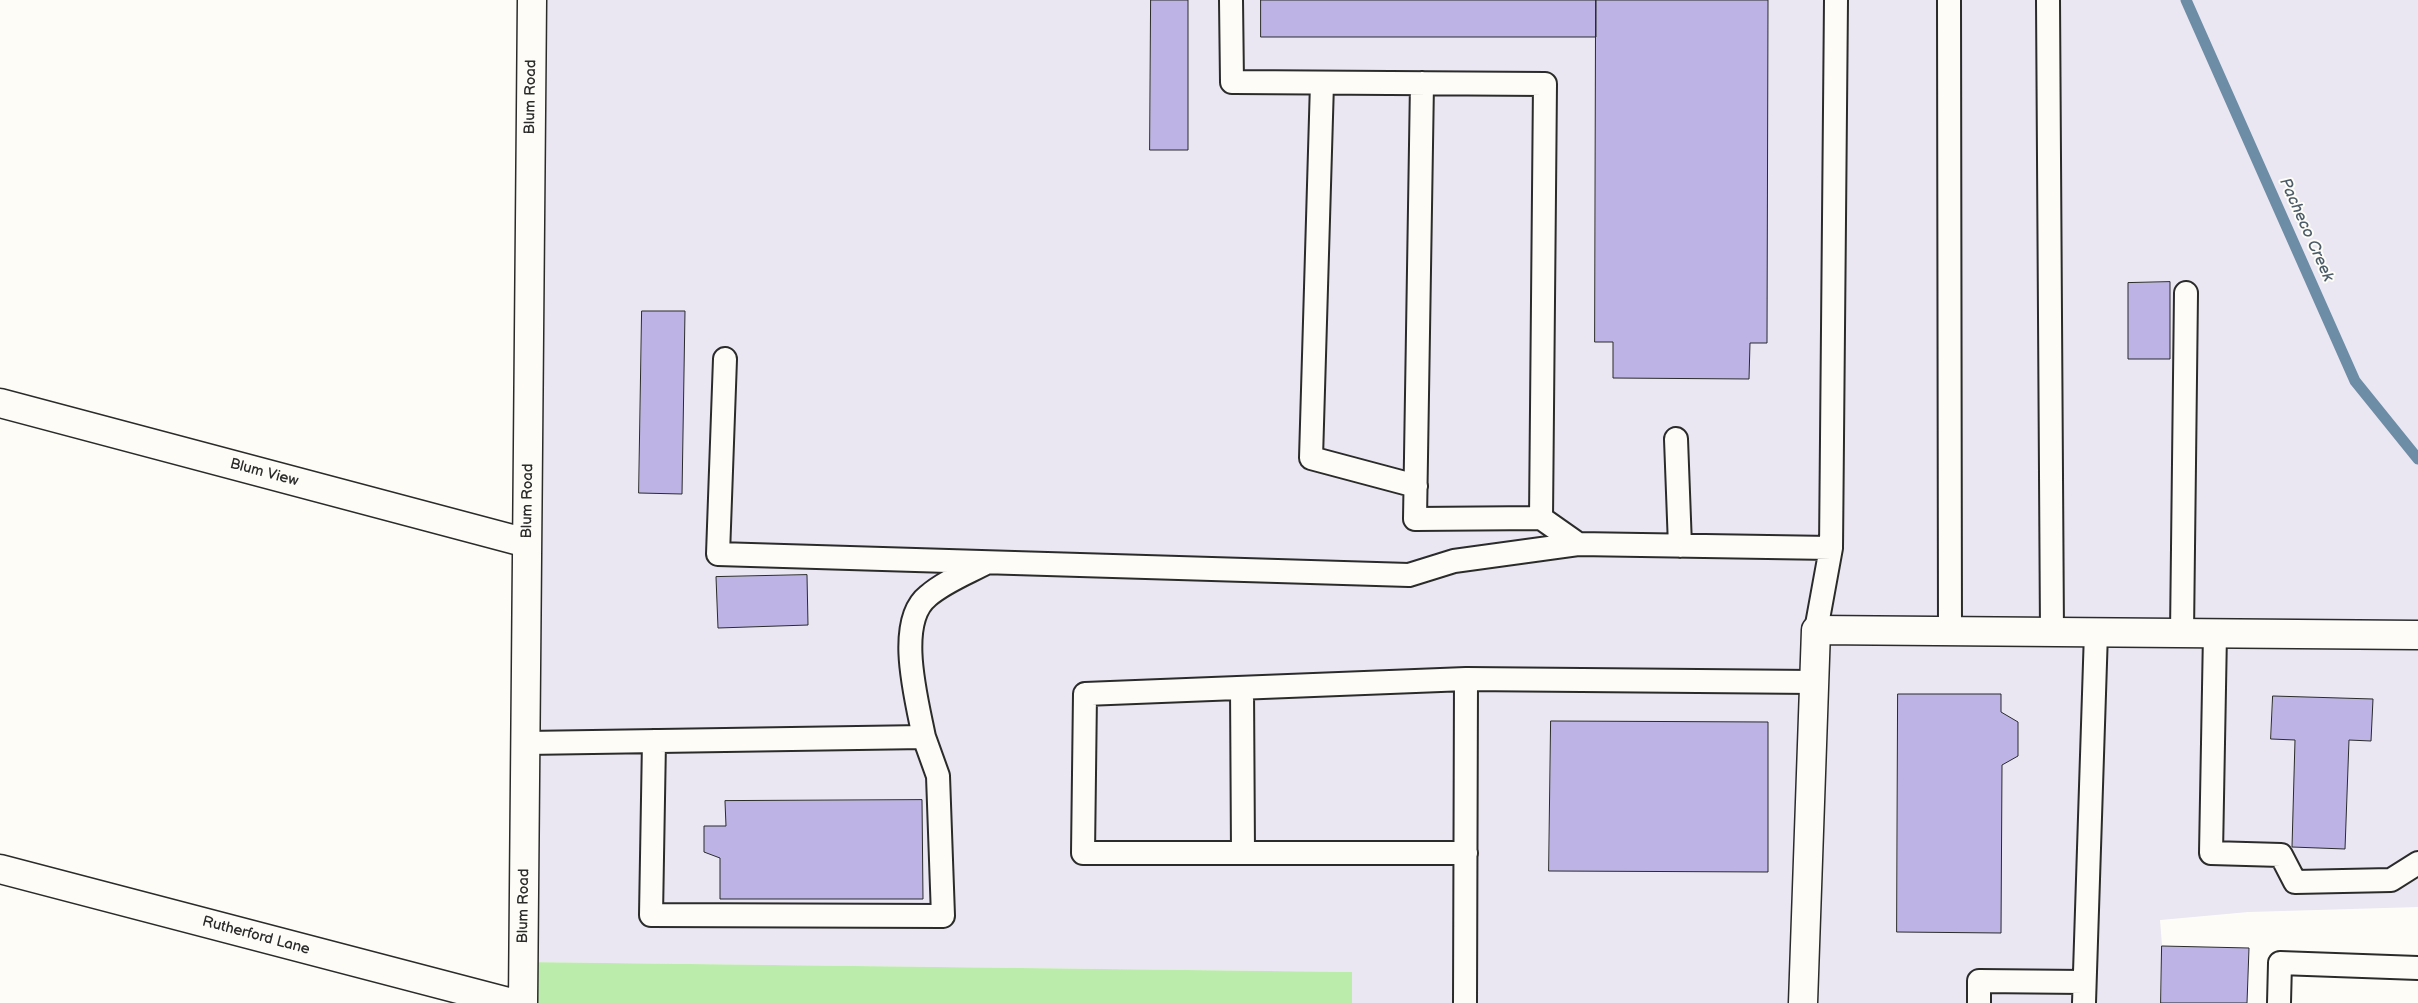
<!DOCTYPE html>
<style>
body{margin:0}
canvas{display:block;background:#fdfcf7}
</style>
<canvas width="2418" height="1003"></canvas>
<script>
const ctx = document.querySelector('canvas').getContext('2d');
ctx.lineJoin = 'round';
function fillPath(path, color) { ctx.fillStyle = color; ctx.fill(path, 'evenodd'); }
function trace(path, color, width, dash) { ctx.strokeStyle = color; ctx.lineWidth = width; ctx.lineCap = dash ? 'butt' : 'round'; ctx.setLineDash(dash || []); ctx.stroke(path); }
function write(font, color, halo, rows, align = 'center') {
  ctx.font = font + ' "Balsamiq Sans",sans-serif'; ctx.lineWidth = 4; ctx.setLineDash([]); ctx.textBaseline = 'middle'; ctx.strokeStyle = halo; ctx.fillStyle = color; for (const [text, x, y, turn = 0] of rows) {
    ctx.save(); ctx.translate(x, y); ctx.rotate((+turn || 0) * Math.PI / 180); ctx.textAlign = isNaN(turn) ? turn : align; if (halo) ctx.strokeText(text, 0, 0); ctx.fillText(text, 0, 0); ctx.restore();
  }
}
const built = new Path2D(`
 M532 0H2418V907L2248 912 2160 920 2162 946 2161 1003H1352V972L524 962Z`);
const green = new Path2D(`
 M524 962 1352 972V1003H523Z`);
const stream = new Path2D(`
 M2186 0 2355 381 2418 459`);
const building = new Path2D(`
 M1151 0H1188V150H1150Z
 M1261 0H1596V37H1261Z
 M1596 0H1768L1767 343H1750L1749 379 1613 378V342H1595Z
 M2170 282V359H2128V283Z
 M642 311H685L682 494 639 493Z
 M807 575 808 625 718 628 716 577Z
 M1898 694H2001V712L2018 722V756L2002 765 2001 933 1897 932Z
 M2273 696 2373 699 2371 741 2349 740 2345 849 2292 847 2295 740 2271 739Z
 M1551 721 1768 722V872L1549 871Z
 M922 800 923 899H720V858L704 852V826H726L725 801Z
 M2162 946 2249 948 2247 1003H2161Z`);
const service = new Path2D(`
 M1231 0 1232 82C1336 83 1440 83 1545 84L1541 518 1415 519 1422 83
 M1949 0 1950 631
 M2048 0 2052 632
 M1322 83 1311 458 1416 486
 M725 359 718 554 1409 575 1454 561 1578 544
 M1676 439 1680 546
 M1541 518 1578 544 1831 548 1816 630
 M1831 548 1836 0
 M2182 633 2186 293
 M2215 633 2211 853 2281 855 2295 882 2391 880 2418 863
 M1242 688 1243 853
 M924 737C917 701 895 622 928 596 944 582 967 573 986 563
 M526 743 924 737 938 776 943 916 651 915 654 741
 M1466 853H1083L1085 694 1466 679
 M1465 1003 1466 679 1814 682
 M1979 1003V981L2084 982
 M2084 1003 2096 632
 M2279 1003 2280 963 2418 968`);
const minor = new Path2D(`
 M0 403 527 543
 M0 869 512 1003
 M523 1003 532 0
 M1803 1003 1816 630 2418 635`);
const streetNames = [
 ["Blum Road",531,97,-89],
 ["Blum View",264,473,15],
 ["Blum Road",528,501,-89],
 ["Blum Road",524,906,-89],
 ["Rutherford Lane",256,936,15]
];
const waterNames = [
 ["Pacheco Creek",2306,230,66]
];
fillPath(built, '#eae6f2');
fillPath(green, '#bbecac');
trace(stream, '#6c8da5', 11);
fillPath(building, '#bdb4e5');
trace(building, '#2b2b2b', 1);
trace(service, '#2b2b2b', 26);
trace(minor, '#2b2b2b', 31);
trace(service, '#fdfcf7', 22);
trace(minor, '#fdfcf7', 28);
write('15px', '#2b2b2b', '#fdfcf7', streetNames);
write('italic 16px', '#4b5c68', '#fdfcf7', waterNames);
</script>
